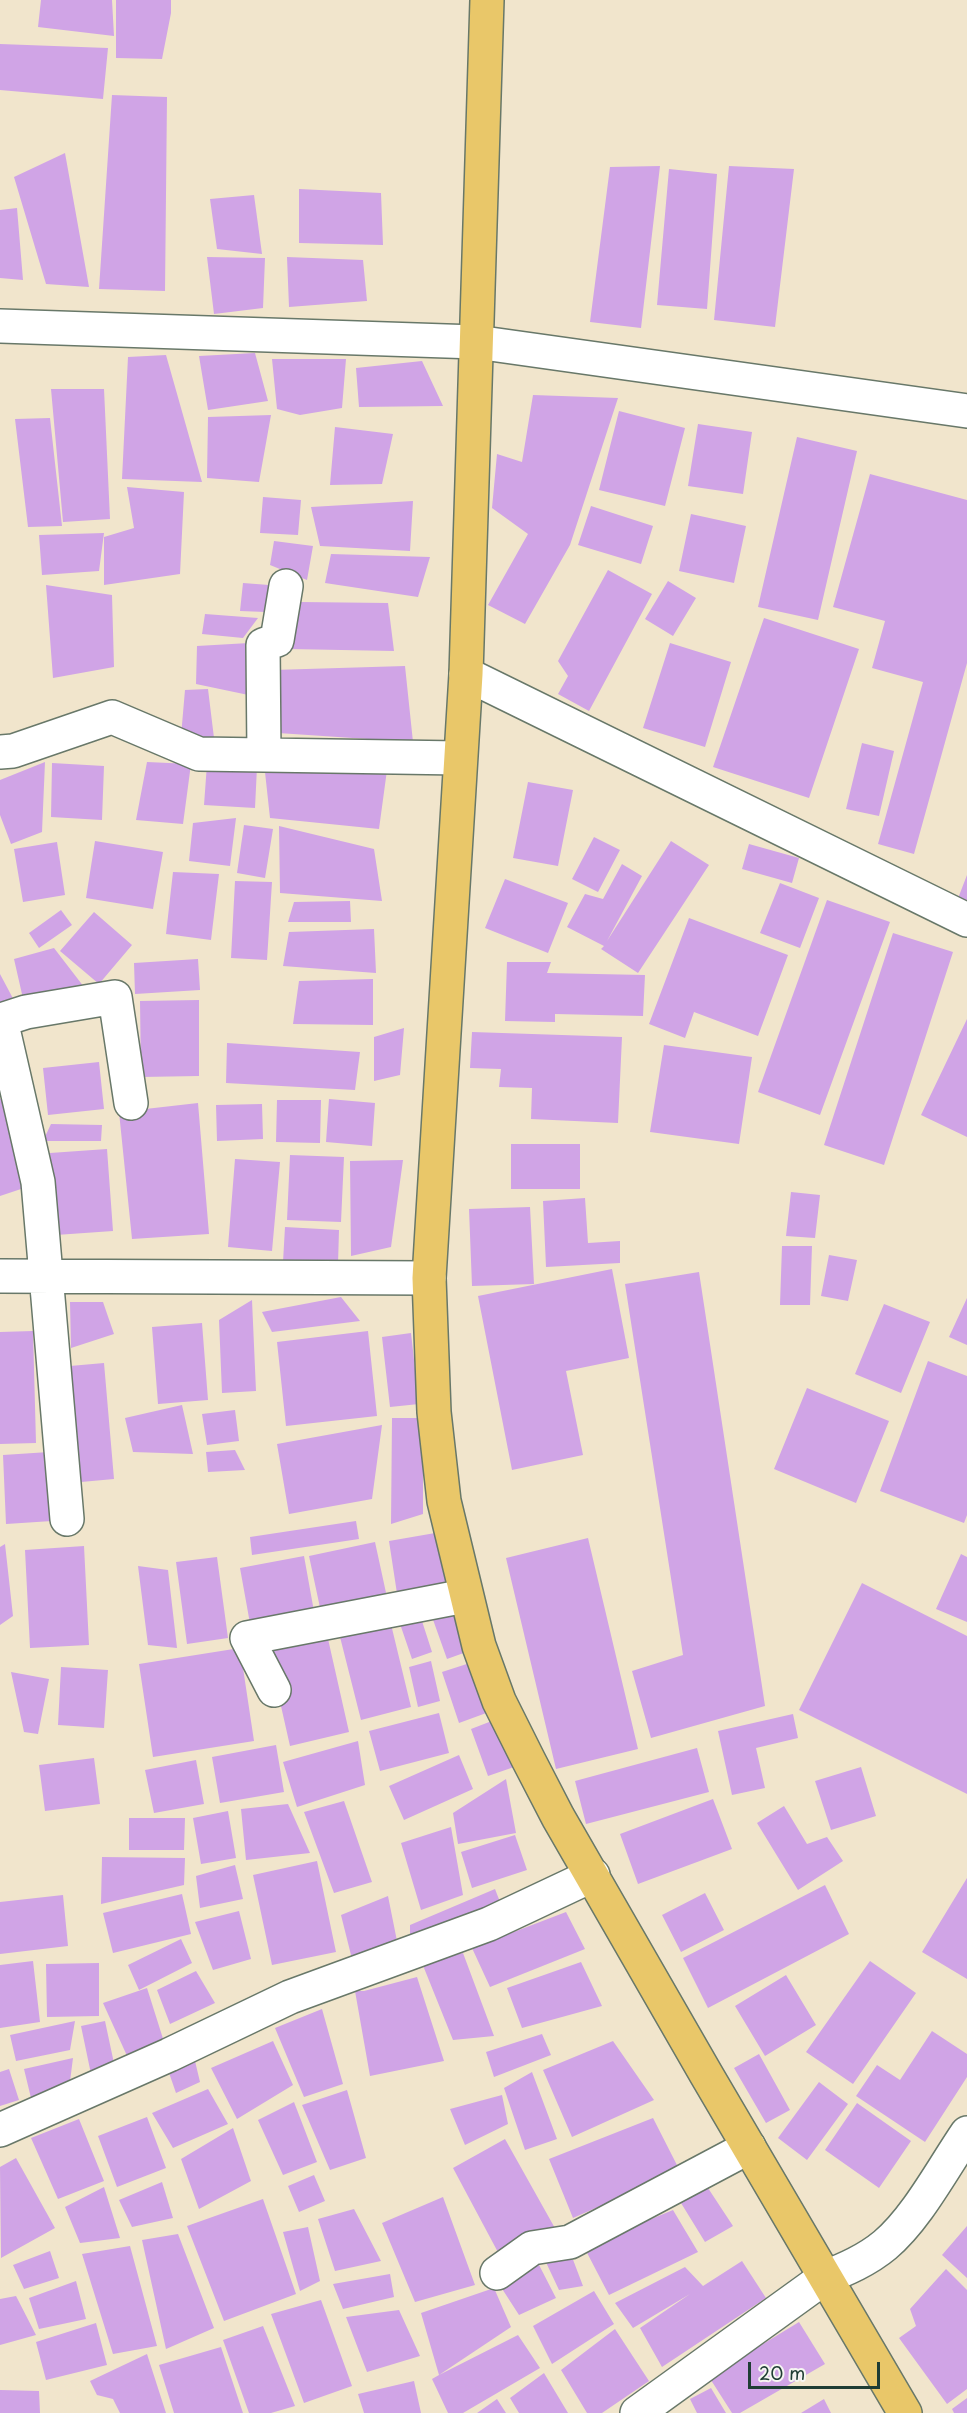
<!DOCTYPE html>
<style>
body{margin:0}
#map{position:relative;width:967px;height:2413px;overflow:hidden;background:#f1e5cc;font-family:"Playpen Sans",sans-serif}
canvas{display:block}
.scale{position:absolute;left:748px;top:2362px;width:132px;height:27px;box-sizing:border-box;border:3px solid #1f3d34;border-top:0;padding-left:8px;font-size:18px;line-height:21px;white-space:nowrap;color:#1f3d34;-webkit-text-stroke:4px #f6f6f2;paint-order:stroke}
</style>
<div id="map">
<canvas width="967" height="2413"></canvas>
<div class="scale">20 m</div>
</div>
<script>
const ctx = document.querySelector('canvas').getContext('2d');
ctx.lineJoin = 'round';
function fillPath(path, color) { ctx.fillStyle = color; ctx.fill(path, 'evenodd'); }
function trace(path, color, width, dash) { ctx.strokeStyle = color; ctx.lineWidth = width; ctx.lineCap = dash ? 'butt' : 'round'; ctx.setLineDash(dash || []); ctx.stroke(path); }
const building = new Path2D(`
 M41 0H112L114 36 38 27Z
 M116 0H171V13L162 59 116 58Z
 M0 44 108 48 103 99 0 90Z
 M112 95 167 97 165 291 99 289Z
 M65 153 89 287 46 284 14 177Z
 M660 166 641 328 590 322 610 167Z
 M729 166 794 169 775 327 714 320Z
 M669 169 717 174 707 309 657 305Z
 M299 189 381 193 383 245 299 243Z
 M254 195 262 254 217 249 210 199Z
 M17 208 23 280 0 278V210Z
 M207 257 265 258 263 308 214 314Z
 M287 257 363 260 367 301 289 307Z
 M255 353 268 401 208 410 199 356Z
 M166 355 202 482 122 479 128 357Z
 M272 359H346L342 408 300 415 277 409Z
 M422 361 443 406 359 407 356 368Z
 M51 389H104L110 519 63 522Z
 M533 395 618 398 570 545 525 624 488 605 528 534 492 508 497 454 522 462Z
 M619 411 685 428 665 506 599 490Z
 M271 415 259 482 207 478 208 417Z
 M50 418 62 526 28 527 15 419Z
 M698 424 752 432 743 494 688 486Z
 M335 427 393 434 382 484 330 485Z
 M797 437 857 451 818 620 758 607Z
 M870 474 967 500V663L914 854 878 844 923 682 872 668 885 621 833 607Z
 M127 487 184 492 180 574 104 585V537L134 528Z
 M263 497 301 500 298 535 260 533Z
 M413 501 410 551 320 546 311 507Z
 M591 506 653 526 641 564 578 545Z
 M691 514 746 526 734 583 679 571Z
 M104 533 99 571 42 575 39 535Z
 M274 541 313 546 307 580 270 565Z
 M331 554 430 557 418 597 325 583Z
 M608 570 652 594 589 711 558 694 568 676 558 661Z
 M668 581 696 598 673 636 645 619Z
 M243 583 269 585 266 612 240 611Z
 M46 585 112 595 114 667 53 678Z
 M300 602 388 603 394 651 289 649Z
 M205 614 258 618 243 638 202 634Z
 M764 618 859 649 809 798 713 767Z
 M249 643 258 697 196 684 197 646Z
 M670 643 731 662 705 747 643 728Z
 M405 666 413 742 278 733 273 670Z
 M208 689 214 738 181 736 185 690Z
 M862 743 894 751 879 816 846 809Z
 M45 762 42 832 11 844 0 815V780Z
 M147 762 191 764 183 824 136 820Z
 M52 763 104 766 102 820 51 817Z
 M207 764 257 767 255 808 204 805Z
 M387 770 379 829 270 818 265 772Z
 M528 782 573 790 558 866 513 858Z
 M236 818 230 866 189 861 193 823Z
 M244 825 273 829 265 878 237 873Z
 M279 826 374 849 382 901 280 893Z
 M594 837 620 850 598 892 572 879Z
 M95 841 163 852 153 909 86 898Z
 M671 841 709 865 638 973 601 949 604 946 567 927 585 894 603 899 622 864 642 876 607 941Z
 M57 842 65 895 23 902 14 849Z
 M749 844 799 858 792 883 742 869Z
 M173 872 219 874 211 940 166 934Z
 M967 875V905L957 901Z
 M505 879 568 903 548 953 485 928Z
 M235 881 272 882 267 960 231 958Z
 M780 883 819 898 800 948 760 933Z
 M827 900 890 922 820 1115 758 1092Z
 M350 901 351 922H288L294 902Z
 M61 910 72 925 39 948 29 933Z
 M94 912 132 945 99 984 60 951Z
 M689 918 788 955 758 1036 694 1012 685 1038 649 1024Z
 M374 929 376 973 283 966 289 932Z
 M893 933 953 952 884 1165 824 1145Z
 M54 948 84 987 24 1003 14 959Z
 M198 959 200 990 135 994 134 963Z
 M507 962H551L547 973 645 975 643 1016 555 1014V1022L505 1021Z
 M0 974 17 1006 0 1009Z
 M373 979V1025L293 1024 299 981Z
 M199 1000V1076L141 1077 140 1001Z
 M967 1019V1137L921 1115Z
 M404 1028 400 1075 374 1081V1037Z
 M472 1032 622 1037 618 1123 531 1119 532 1088 499 1087 501 1069 470 1068Z
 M227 1043 360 1052 355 1090 226 1083Z
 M664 1045 752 1057 739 1144 650 1132Z
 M99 1062 104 1109 48 1115 43 1068Z
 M3 1098 30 1186 0 1196V1099Z
 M329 1099 375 1103 372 1146 326 1142Z
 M277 1100H321L320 1143 276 1142Z
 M198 1103 209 1234 132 1239 119 1112Z
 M262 1104 263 1139 217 1141 216 1105Z
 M51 1124 102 1125 101 1141H43Z
 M511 1144H580V1189H511Z
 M107 1149 113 1231 56 1235 50 1153Z
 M290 1155 344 1157 341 1222 287 1220Z
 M235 1159 280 1162 272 1251 228 1247Z
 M403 1160 391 1247 351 1256 350 1161Z
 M791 1192 820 1195 815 1238 786 1236Z
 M585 1198 588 1243 620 1241V1263L546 1267 543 1201Z
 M530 1207 534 1284 472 1286 469 1209Z
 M285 1227 339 1230 338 1264 283 1262Z
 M782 1246H812L810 1305H780Z
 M829 1255 857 1260 848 1301 821 1296Z
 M612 1269 629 1358 566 1371 583 1455 512 1470 478 1296Z
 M699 1272 765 1706 651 1738 632 1671 683 1655 625 1284Z
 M341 1297 360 1321 272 1332 262 1312Z
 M967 1298V1345L949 1337Z
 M252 1300 256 1391 222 1393 219 1320Z
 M70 1302H103L114 1334 71 1348Z
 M884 1304 930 1322 901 1393 855 1374Z
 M202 1323 208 1400 158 1404 152 1327Z
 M33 1331 36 1443 0 1444V1332Z
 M368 1331 377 1416 286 1426 277 1342Z
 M411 1333 419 1404 390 1407 382 1337Z
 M928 1361 967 1376V1515L964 1523 880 1491Z
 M104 1363 114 1479 81 1482 70 1366Z
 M807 1388 889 1421 856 1503 774 1469Z
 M182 1405 193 1454 133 1452 125 1418Z
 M235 1410 239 1441 207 1445 202 1414Z
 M392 1418H423V1514L391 1524Z
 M382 1425 372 1499 289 1514 277 1444Z
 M235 1450 245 1470 208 1472 206 1452Z
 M49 1452 52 1521 6 1524 3 1455Z
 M356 1521 359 1539 252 1555 250 1537Z
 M441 1532 450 1591 398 1600 389 1541Z
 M588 1538 638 1749 556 1769 506 1558Z
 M375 1542 388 1602 322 1617 309 1556Z
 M5 1544 13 1616 0 1625V1547Z
 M84 1546 89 1645 30 1648 25 1550Z
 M961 1554 967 1557V1622L936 1609Z
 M304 1556 315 1617 251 1629 240 1568Z
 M217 1557 228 1638 187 1644 176 1562Z
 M138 1566 168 1570 177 1648 148 1645Z
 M862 1583 967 1636V1794L799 1710Z
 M457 1605 472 1650 447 1659 431 1614Z
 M389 1616 411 1707 361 1720 338 1629Z
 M398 1618H421L432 1652 412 1659Z
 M326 1630 349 1732 290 1746 267 1644Z
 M240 1648 254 1741 153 1757 139 1664Z
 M431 1661 440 1701 418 1707 409 1667Z
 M473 1662 489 1712 459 1723 442 1672Z
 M61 1667 108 1670 104 1728 58 1725Z
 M11 1672 49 1679 38 1734 24 1732Z
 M439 1713 449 1753 380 1771 369 1731Z
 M793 1714 798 1738 756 1748 765 1788 732 1795 718 1731Z
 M497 1719 514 1767 488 1776 471 1729Z
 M358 1741 365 1785 297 1807 283 1762Z
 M276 1745 284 1792 220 1803 212 1757Z
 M697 1748 709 1792 586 1824 575 1781Z
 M459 1755 473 1789 404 1820 389 1786Z
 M94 1758 100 1804 45 1811 39 1765Z
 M196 1760 204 1804 154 1813 145 1770Z
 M861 1767 876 1816 831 1830 815 1781Z
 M506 1779 516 1833 458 1844 453 1813Z
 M713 1799 732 1849 638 1884 620 1834Z
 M344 1801 372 1882 334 1893 304 1812Z
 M288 1804 310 1853 246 1860 241 1809Z
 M784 1806 807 1844 827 1837 843 1861 798 1890 757 1823Z
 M228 1811 236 1858 201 1864 193 1818Z
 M129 1818H185L184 1850H129Z
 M451 1827 463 1895 421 1910 401 1843Z
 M515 1835 527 1870 472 1888 461 1852Z
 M102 1857 185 1858 184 1885 101 1904Z
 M317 1861 336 1952 272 1965 253 1875Z
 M235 1865 243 1899 200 1908 196 1876Z
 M967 1878V1979L922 1952Z
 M825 1885 849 1934 708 2008 683 1958Z
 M495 1889 502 1907 410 1945V1925Z
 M705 1893 724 1930 681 1952 662 1915Z
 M182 1894 191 1934 113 1953 103 1913Z
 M63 1895 68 1946 0 1954V1902Z
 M388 1896 398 1946 352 1959 341 1915Z
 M239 1911 251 1959 213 1970 195 1922Z
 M566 1912 585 1949 490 1987 472 1948Z
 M181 1939 192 1963 139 1990 128 1965Z
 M463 1953 494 2036 453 2040 422 1963Z
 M33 1961 40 2022 0 2028V1965Z
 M870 1961 916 1993 853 2084 806 2052Z
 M581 1962 602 2006 522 2028 507 1988Z
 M99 1963V2016L47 2017 46 1964Z
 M196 1971 215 2003 170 2024 157 1990Z
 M786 1975 816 2025 765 2056 735 2006Z
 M417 1977 444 2061 370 2076 355 1991H364Z
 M147 1988 165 2045 128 2058 103 2003Z
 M322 2009 343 2084 304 2097 275 2028Z
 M75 2021 70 2050 16 2061 10 2035Z
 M105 2021 115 2068 91 2074 81 2026Z
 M932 2031 967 2054V2077L925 2142 856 2096 877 2065 900 2080Z
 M542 2034 551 2055 494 2077 486 2052Z
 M273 2041 293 2085 237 2119 211 2068Z
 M613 2041 654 2100 572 2137 543 2070Z
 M759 2054 790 2110 766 2123 734 2068Z
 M73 2058 69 2089 31 2098 24 2069Z
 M195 2061 200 2082 176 2093 167 2067Z
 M9 2069 19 2100 0 2106V2072Z
 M532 2072 557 2139 525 2150 504 2088Z
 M819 2082 848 2104 807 2160 778 2138Z
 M208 2089 228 2124 173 2148 152 2113Z
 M347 2090 366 2158 330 2170 302 2105Z
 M502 2095 508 2124 465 2145 450 2109Z
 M294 2102 317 2162 283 2175 258 2120Z
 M857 2103 911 2141 879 2188 825 2150Z
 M147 2117 166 2168 117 2187 98 2136Z
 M653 2118 680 2171 573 2218 549 2159Z
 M79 2119 104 2181 58 2199 31 2138Z
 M233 2128 251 2181 199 2209 181 2159Z
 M505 2139 556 2230 500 2256 453 2168Z
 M16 2158 55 2228 1 2258 0 2167Z
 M314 2175 325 2201 299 2212 288 2186Z
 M162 2182 173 2218 132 2227 119 2200Z
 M706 2185 733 2226 705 2242 681 2203Z
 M104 2187 120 2238 80 2243 65 2207Z
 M443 2197 475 2285 415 2302 382 2223Z
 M263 2199 296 2294 224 2321 187 2226Z
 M354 2209 381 2261 335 2271 318 2219Z
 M673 2210 698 2252 609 2295 584 2247Z
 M967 2226V2278L942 2255Z
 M308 2227 320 2281 300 2291 283 2232Z
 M178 2234 214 2328 166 2349 142 2240Z
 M130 2246 157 2346 113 2354 82 2254Z
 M50 2251 59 2278 24 2289 13 2265Z
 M543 2256 572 2257 583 2286 559 2290Z
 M742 2261 766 2298 662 2367 640 2328 690 2294 633 2328 615 2303 685 2267 703 2286Z
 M538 2263 556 2298 519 2315 499 2284Z
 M946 2269 967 2290V2389L947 2404 899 2338 916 2326 910 2309Z
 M390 2274 394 2297 343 2309 333 2284Z
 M76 2281 86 2319 39 2329 29 2298Z
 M494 2288 511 2327 439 2375 518 2335 540 2368 463 2413H448L432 2379 439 2375 421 2313Z
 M594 2291 614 2324 552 2364 533 2326Z
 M16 2296 36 2335 0 2345V2299Z
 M321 2300 352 2386 304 2403 271 2314Z
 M399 2310 420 2356 367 2372 346 2317Z
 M799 2322 825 2364 740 2413H732L709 2377Z
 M96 2323 107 2365 46 2380 36 2342Z
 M263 2326 295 2406 271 2413H249L223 2340Z
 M615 2329 649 2381 602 2413H587L561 2370Z
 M221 2347 243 2413H174L159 2365Z
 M147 2354 166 2413H120L113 2399 97 2395 90 2381Z
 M544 2373 568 2413H519L510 2398Z
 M414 2381 421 2413H364L358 2394Z
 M711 2388 726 2413H697L690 2399Z
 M0 2390 39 2391 40 2413H0Z
 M967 2398V2413H954L952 2409Z
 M497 2399 506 2413H477Z
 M824 2399 831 2413H801Z`);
const street = new Path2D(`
 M0 326 476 342 967 411
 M466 674 967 920
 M0 752 13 751 112 717 199 754 460 758
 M264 755 263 645 277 640 286 586
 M0 1276 429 1278
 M67 1519 38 1182 1 1020 26 1012 115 997 131 1103
 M274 1690 247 1638 465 1596
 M0 2130 169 2055 290 1997 489 1924 593 1875
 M497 2273 532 2248 570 2242 749 2147
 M637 2413 824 2278C846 2269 867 2260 885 2245 917 2218 943 2168 967 2133`);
const highway = new Path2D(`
 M487 0 466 674 429 1278 434 1412 444 1501 479 1646 499 1701 528 1759 558 1817 706 2074 905 2413`);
fillPath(building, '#d0a4e6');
trace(street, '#687869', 36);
trace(highway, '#687869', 36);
trace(street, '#fff', 33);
trace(highway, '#e9c769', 33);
</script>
